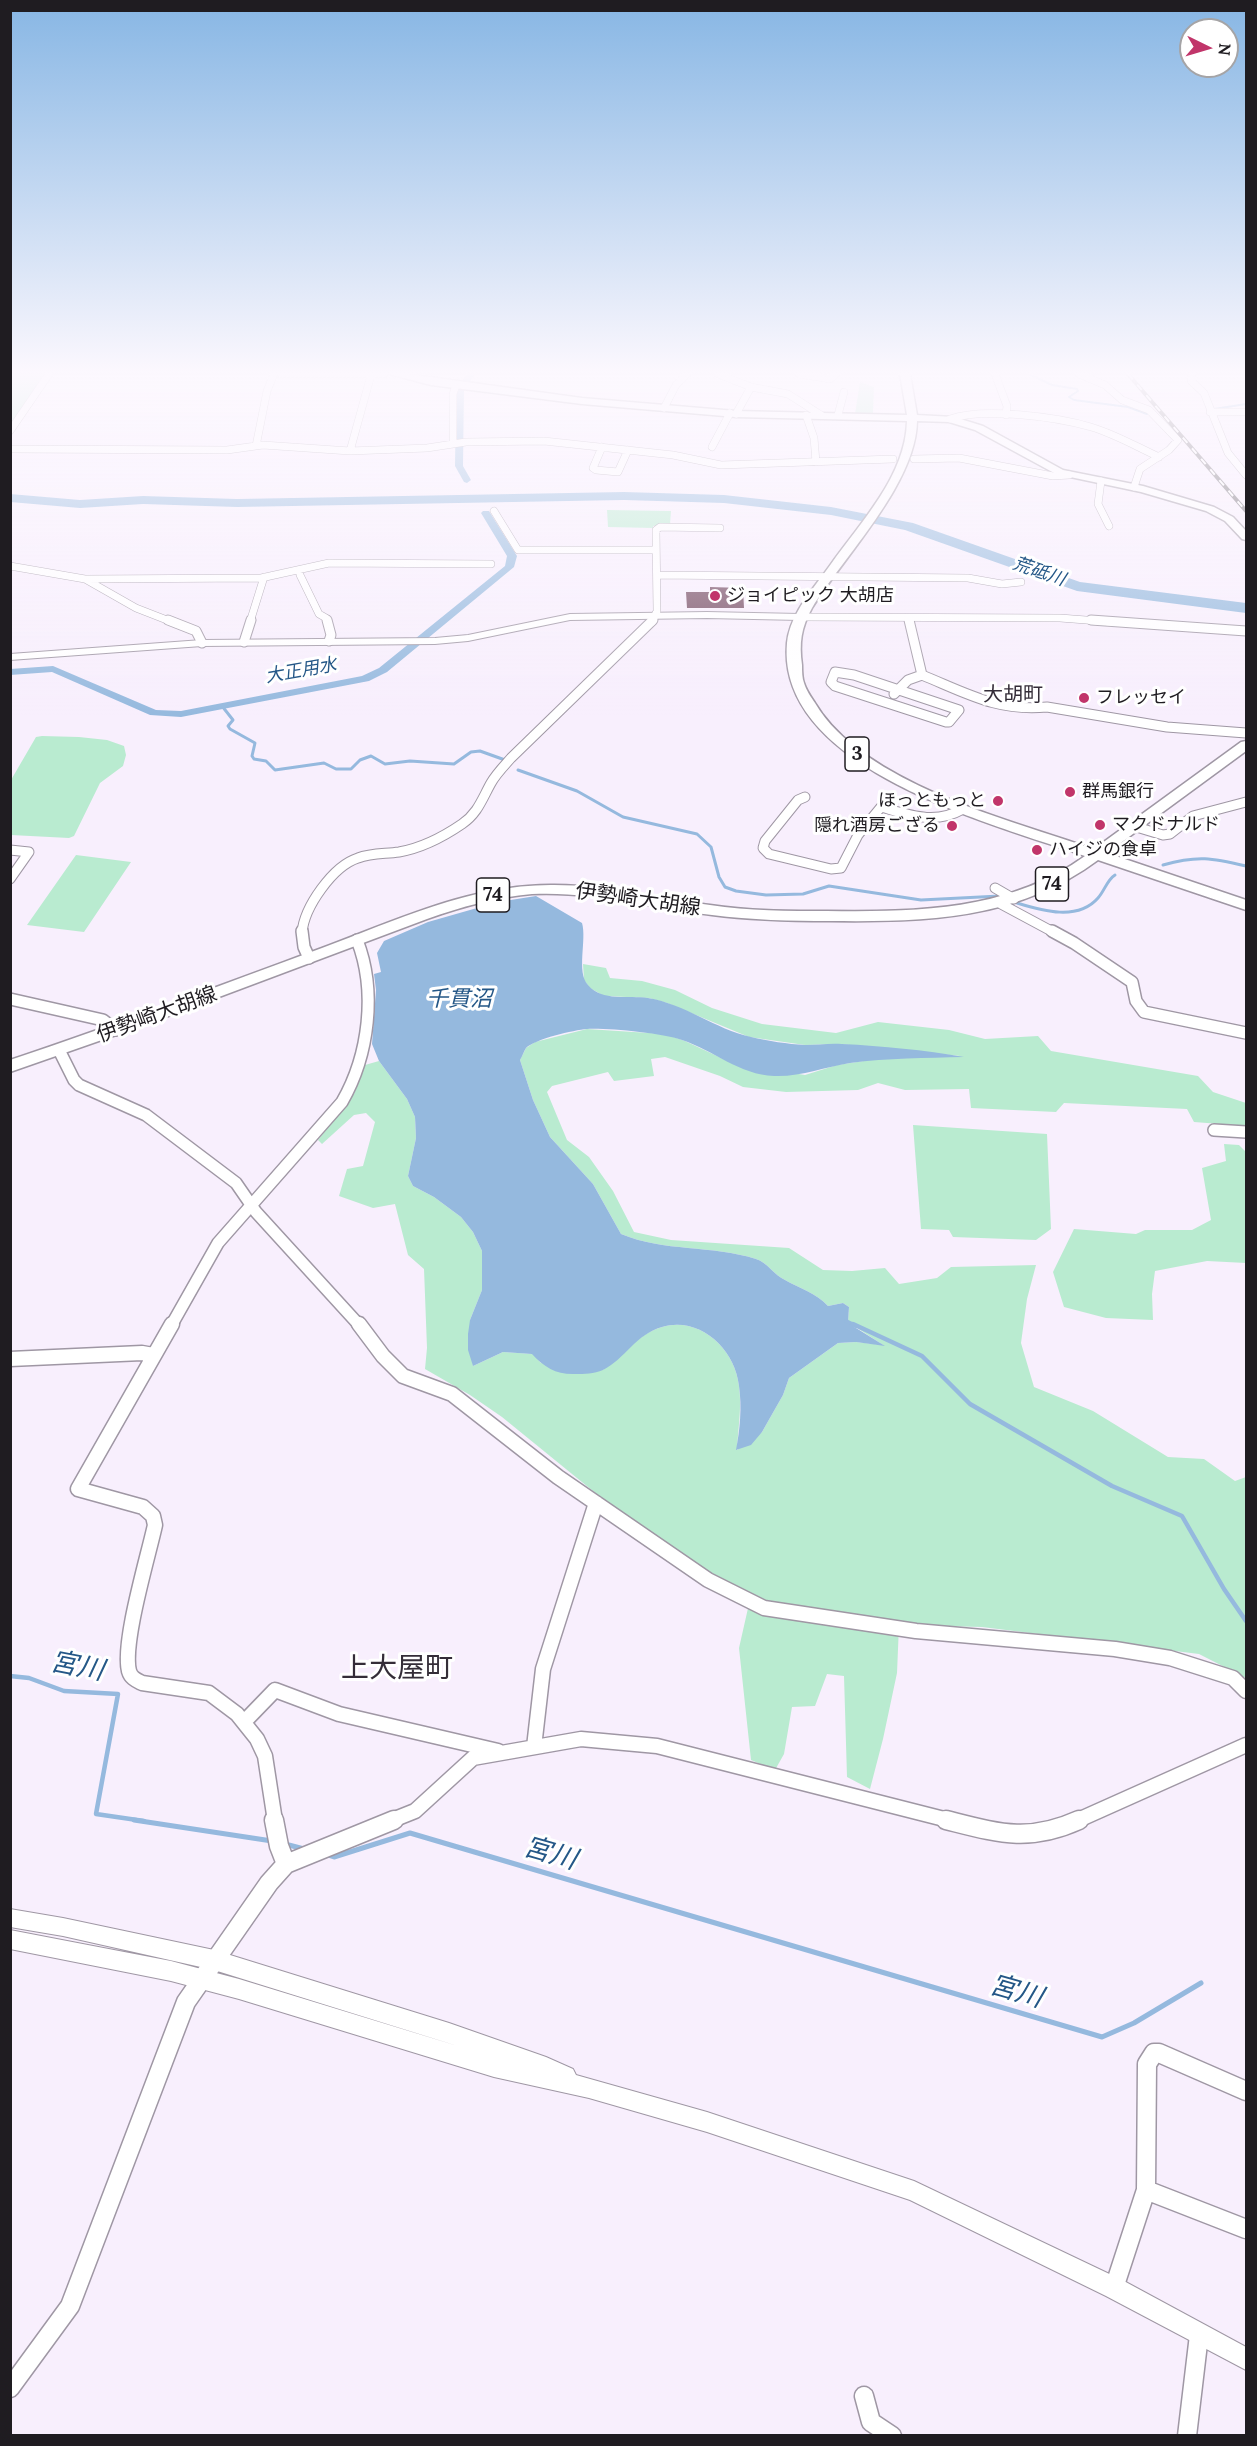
<!DOCTYPE html>
<meta charset="utf-8">
<style>
body{margin:0}
#map{position:relative;width:1257px;height:2446px;overflow:hidden;background:#f8effd;font-family:Lora,serif}
canvas{display:block}
.frame{position:absolute;inset:0;border:12px solid #1f1c21;pointer-events:none}
.north{position:absolute;left:1179px;top:18px;width:60px;height:60px;box-sizing:border-box;background:#fff;border:2px solid #a5a4a6;border-radius:50%;rotate:95deg;font-size:16px;font-weight:700;line-height:24px;text-align:center;color:#1f1c21}
.north::after{content:'';display:block;margin:auto;width:21px;height:27px;background:#c1356a;clip-path:polygon(50% 0,100% 100%,50% 72%,0 100%)}
</style>
<div id="map">
<canvas width="1257" height="2446"></canvas>
<div class="frame"></div>
<div class="north">N</div>
</div>
<script>
const ctx = document.querySelector('canvas').getContext('2d');
ctx.lineJoin = 'round';
function fillPath(path, color) { ctx.fillStyle = color; ctx.fill(path, 'evenodd'); }
function trace(path, color, width, dash) { ctx.strokeStyle = color; ctx.lineWidth = width; ctx.lineCap = dash ? 'butt' : 'round'; ctx.setLineDash(dash || []); ctx.stroke(path); }
function write(font, color, halo, rows, align = 'center') {
  ctx.font = font + ' Lora,"Noto Sans JP",serif'; ctx.lineWidth = 6; ctx.setLineDash([]); ctx.textBaseline = 'middle'; ctx.strokeStyle = halo; ctx.fillStyle = color; for (const [text, x, y, turn = 0] of rows) {
    ctx.save(); ctx.translate(x, y); ctx.rotate((+turn || 0) * Math.PI / 180); ctx.textAlign = isNaN(turn) ? turn : align; if (halo) ctx.strokeText(text, 0, 0); ctx.fillText(text, 0, 0); ctx.restore();
  }
}
const green = new Path2D(`
 M11 374H45L11 424Z
 M860 382 874 387 873 413 855 414Z
 M607 510 671 511 670 525 653 526V528L608 527Z
 M42 736 79 737 107 740 124 746 126 755 123 766 100 783 74 836 69 838 11 835V780L36 737Z
 M76 855 131 862 84 932 27 925Z
 M583 964 606 968 610 978 642 981 675 990 712 1008 762 1024 836 1033 878 1022 949 1030 985 1039 1038 1036 1051 1051 1198 1076 1213 1092 1246 1103V1126L1194 1122 1187 1109 1064 1103 1056 1112 971 1108 969 1089 905 1090 878 1083 858 1090 786 1092 743 1087 720 1076 665 1057 651 1059 654 1076 614 1081 608 1072 552 1086 547 1092 567 1140 589 1157 613 1191 634 1232 671 1240 789 1248 823 1270 852 1271 885 1268 899 1284 937 1278 951 1267 1036 1265 1027 1299 1021 1343 1034 1387 1093 1411 1168 1457 1204 1459 1235 1481 1246 1477V1678L1199 1654 982 1627 899 1625 897 1673 883 1739 870 1789 847 1777 844 1676 827 1674 815 1706 792 1707 784 1754 775 1770 751 1760 739 1648 751 1595 689 1561 604 1500 502 1417 470 1395 425 1369 427 1348 424 1269 408 1255 395 1204 373 1208 339 1196 347 1169 363 1166 375 1122 366 1113 354 1115 322 1144 318 1140 354 1094 365 1065 379 1061 407 1099 415 1117 416 1138 408 1176 413 1186 434 1197 461 1217 473 1232 482 1251V1290L470 1320 473 1366 503 1352 533 1354 541 1363 603 1370C622 1355 638 1334 662 1327 700 1316 735 1349 739 1386 742 1407 738 1429 737 1450L762 1432 783 1395 789 1378 838 1343 856 1342 883 1345 848 1322 849 1307 843 1303 828 1306C816 1293 801 1289 785 1280 774 1275 768 1263 756 1259 712 1245 664 1252 621 1234L593 1184 550 1137 533 1100 520 1060 526 1048 535 1042 587 1029 665 1034 685 1041 732 1063 805 1075 837 1065 877 1059 960 1056 840 1044 805 1045 749 1037 667 1003 649 998 604 996 590 988 584 980Z
 M913 1125 1047 1134 1051 1229 1036 1240 953 1237 949 1230 921 1229Z
 M1224 1144 1239 1145 1246 1152V1263L1207 1261 1155 1271 1152 1294 1153 1320 1106 1318 1064 1307 1053 1272 1074 1229 1136 1234 1145 1230H1192L1211 1220 1202 1168 1226 1161Z`);
const water = new Path2D(`
 M536 896 582 923C587 940 576 972 588 985 602 1002 629 995 648 998 685 1004 715 1029 751 1037 768 1041 788 1044 805 1045 817 1045 830 1043 842 1044 883 1046 924 1050 964 1057 926 1058 888 1058 850 1063 824 1067 801 1077 774 1076 740 1075 713 1050 682 1040 661 1033 609 1028 587 1029 574 1030 535 1039 526 1048 524 1051 522 1057 520 1060L533 1100 550 1137 593 1184 621 1234C664 1252 712 1245 756 1259 768 1263 774 1275 785 1280 801 1289 816 1293 828 1306L843 1303 849 1307 848 1323 885 1346 856 1342 838 1343 789 1378 783 1395 762 1432 751 1445 736 1450C740 1430 742 1407 739 1386 735 1349 700 1316 662 1327 636 1334 625 1359 603 1370 594 1374 584 1374 576 1374 557 1375 545 1368 532 1354L503 1352 473 1366 468 1350V1334L470 1320 482 1290V1251L473 1232 461 1217 434 1197 413 1186 408 1176 416 1138 415 1117 407 1099 379 1061 372 1044 376 990 374 974 381 972 377 953 384 941 428 922 498 902Z`);
const streamFar4 = new Path2D(`
 M1029 374 1052 385 1077 389 1078 391 1069 397 1074 400 1128 407 1147 414
 M1214 409 1246 404`);
const streamFar3 = new Path2D(`
 M222 706 233 720 228 726 230 729 255 743 252 756 254 759 266 761 275 770 324 763 336 769H351L360 760 371 756 385 764 410 761 454 764 471 752 480 751 505 760
 M518 770 577 791 623 817 697 834 711 847 719 877 725 887 736 891 766 895 803 894 829 886 921 900 1000 896
 M1163 865C1198 855 1212 858 1246 866
 M1017 903C1043 911 1078 921 1098 898 1105 890 1107 880 1115 875`);
const streamFar2 = new Path2D(`
 M846 1321 856 1326`);
const streamFar1 = new Path2D(`
 M853 1324 922 1356 970 1404 1112 1486 1182 1516 1224 1589 1246 1621
 M10 1676 29 1678 64 1691 118 1694 96 1814 144 1821`);
const stream = new Path2D(`
 M134 1820 272 1841
 M285 1844 304 1849
 M325 1854 334 1857 410 1833 1102 2037 1134 2023 1201 1983`);
const canal = new Path2D(`
 M467 374H475L464 389 463 466 471 480 467 483 464 482 455 466 456 389Z
 M483 511H489L517 556 514 567 387 672 369 681 181 717 150 715 52 672 10 675V669L53 666 156 710 181 711 362 676 379 668 505 566 507 556 481 513Z`);
const river = new Path2D(`
 M624 492 724 495 831 507 913 523 1080 582 1246 603V613L1077 591 905 530 831 515 724 503 624 500 237 507 143 504 80 508 10 502V494L80 500 143 496 237 499Z`);
const building = new Path2D(`
 M710 587 743 588 744 608H687L686 592H710Z`);
const minorFar4 = new Path2D(`
 M281 374H384
 M718 374 751 387 788 394 821 415
 M799 374 830 379 836 374
 M995 374 1007 406 1006 415
 M1079 374 1105 385 1122 400 1149 410 1178 440 1169 450 1140 469 1134 487
 M1192 374 1191 381 1204 393 1228 453 1246 475
 M664 408 676 385 687 374
 M1210 412H1246
 M736 414 751 387
 M806 415 814 438 816 462
 M838 415 844 392
 M950 419C983 407 1057 417 1091 427 1115 434 1137 447 1159 457
 M10 431 49 374
 M453 444V394L456 385
 M256 446 267 391 274 374
 M602 447 593 468 596 470 618 472 628 450
 M712 447 730 413
 M10 449 227 450 263 445 350 451 427 448 466 442 544 441 673 455 721 465 893 459
 M350 451 371 375
 M914 459 959 458 1053 476 1069 475
 M1101 481 1098 504 1109 526
 M494 511 518 550H656
 M10 566 85 579 136 608 172 622
 M300 575 319 614 326 618 327 622
 M657 575 968 578 1002 584 1021 582
 M85 579 261 578 329 563 491 564
 M800 617 1060 618 1112 622
 M908 618 909 622
 M250 622 264 577
 M652 622 657 611 656 530 660 527 720 528`);
const minorFar3 = new Path2D(`
 M168 620 196 631 202 643
 M327 620 331 635 329 641
 M909 620 922 675C966 693 998 712 1047 707L1167 727 1246 733
 M1091 620 1246 631
 M244 642 251 620
 M835 672 854 675 959 710 949 722H946L835 686 831 682Z
 M894 694 908 680 922 675
 M805 797 798 800 765 841 763 848 769 854 831 869 841 868 858 835 881 807C910 815 935 825 963 809
 M1133 826 1163 835 1170 834 1193 816 1246 802
 M10 850 29 852 10 879
 M995 888 1014 899
 M1001 904 1055 933
 M302 933C304 907 333 866 358 858 371 853 385 854 399 852 422 848 443 837 462 824 478 813 482 799 491 783 496 774 504 766 511 758L653 620`);
const minorFar2 = new Path2D(`
 M302 931 304 947 309 958
 M1052 931 1074 943 1132 982 1136 1001 1144 1012 1246 1033
 M10 999 103 1020 116 1030
 M59 1050 74 1080 79 1085 146 1115 236 1183 256 1212 360 1326
 M1214 1130 1246 1132
 M171 1326 218 1243 342 1102C369 1055 377 991 357 940`);
const minorFar1 = new Path2D(`
 M172 1324 78 1489 143 1507 153 1516 155 1525C148 1557 122 1643 129 1671 131 1678 136 1680 142 1683L209 1693 237 1714 257 1739 265 1756 275 1821
 M359 1324 383 1356 403 1376 452 1394 558 1477 708 1580 764 1608 916 1631 1115 1649 1170 1658 1233 1678 1246 1691
 M10 1359 142 1353 153 1355
 M245 1721 275 1690 339 1714 498 1751
 M534 1747 543 1669 596 1503
 M390 1821 415 1811 473 1758 581 1739 657 1746 952 1821
 M1076 1821 1246 1745`);
const minor = new Path2D(`
 M274 1820 279 1846 286 1864
 M946 1820C998 1833 1028 1843 1079 1820
 M1146 2190 1246 2229
 M1114 2288 1146 2190 1147 2064 1154 2053H1159L1246 2091
 M10 2388 70 2306 186 2002 269 1883 286 1864 394 1820
 M864 2396 871 2422 892 2436
 M1187 2436 1199 2335`);
const tertiary = new Path2D(`
 M707 612 800 614 804 617 800 620 707 618 570 620 468 641 435 644 202 646 10 660V654L202 640 435 638 468 635 570 614Z
 M10 1909 63 1918 214 1950 449 2023 546 2057 573 2069 576 2075 707 2112 914 2181 1122 2280 1246 2347V2370L1106 2296 910 2200 707 2132 589 2098 494 2077 239 1999 171 1981 10 1949V1930L171 1961 239 1979 461 2047 214 1970 63 1936 10 1927Z`);
const primary = new Path2D(`
 M389 374H408L582 398 736 411 907 415 900 374H910L917 415 954 417 983 426 1063 470 1143 486 1214 507 1233 517 1246 531V540L1242 539 1225 521 1206 511 1141 492 1056 474 975 430 949 422 917 421C916 484 844 556 812 608 801 628 799 643 802 665 802 671 802 678 804 683 806 690 811 697 815 703 863 784 1010 820 1094 849L1241 742 1246 741V751L1107 853 1246 900V910L1098 860C1017 920 927 922 830 921 791 921 751 920 712 915 652 908 593 891 532 894 496 897 461 907 427 919L139 1027 10 1072V1060C115 1025 219 986 322 948 397 920 472 884 554 885 606 885 658 898 710 905 749 911 788 911 827 911 918 912 1009 911 1085 856 994 824 776 769 787 643 790 613 815 587 831 564 861 522 906 475 907 421L736 417 582 404 431 385Z`);
const rail = new Path2D(`
 M1128 374 1246 511`);
const markers = [
 [715,596,6,"#c1356a"],
 [1084,698,6,"#c1356a"],
 [1070,792,6,"#c1356a"],
 [998,801,6,"#c1356a"],
 [1100,825,6,"#c1356a"],
 [952,826,6,"#c1356a"],
 [1037,850,6,"#c1356a"]
];
const farWaternames = [
 ["荒砥川",1039,572,19],
 ["大正用水",301,671,-10]
];
const farPoinames = [
 ["ジョイピック 大胡店",727,596],
 ["フレッセイ",1096,698],
 ["群馬銀行",1082,792],
 ["ほっともっと",986,801,"right"],
 ["マクドナルド",1112,825],
 ["隠れ酒房ござる",940,826,"right"],
 ["ハイジの食卓",1049,850]
];
const farQuarternames = [
 ["大胡町",1013,695]
];
const shields = [
 [857,754,24],
 [1052,884,33],
 [493,895,33]
];
const shieldNames = [
 ["3",857,754],
 ["74",1052,884],
 ["74",493,895]
];
const streetNames = [
 ["伊勢崎大胡線",638,900,8],
 ["伊勢崎大胡線",157,1015,-20]
];
const waterNames = [
 ["千貫沼",459,1000]
];
const nearWaternames = [
 ["宮川",77,1667,11],
 ["宮川",550,1854,16],
 ["宮川",1016,1992,16]
];
const nearQuarternames = [
 ["上大屋町",397,1669]
];
fillPath(green, '#b9ebd0');
fillPath(water, '#95b9de');
trace(streamFar4, '#95b9de', 2);
trace(streamFar3, '#95b9de', 3);
trace(streamFar2, '#95b9de', 4);
trace(streamFar1, '#95b9de', 4.5);
trace(stream, '#95b9de', 5);
fillPath(canal, '#95b9de');
fillPath(river, '#95b9de');
fillPath(building, '#734960');
trace(minorFar4, '#9f97a4', 8);
trace(minorFar3, '#9f97a4', 11);
trace(minorFar2, '#9f97a4', 14);
trace(minorFar1, '#9f97a4', 17);
trace(minor, '#9f97a4', 21);
trace(tertiary, '#9f97a4', 2);
trace(primary, '#9f97a4', 3);
trace(minorFar4, '#fff', 7);
trace(minorFar3, '#fff', 9);
trace(minorFar2, '#fff', 11);
trace(minorFar1, '#fff', 14);
trace(minor, '#fff', 18);
fillPath(tertiary, '#fff');
fillPath(primary, '#fff');
trace(rail, '#6c676f', 4);
trace(rail, '#fff', 2, [7]);
const sky = ctx.createLinearGradient(0, 0, 0, 717);
sky.addColorStop(0, '#87b6e4');
sky.addColorStop(0.52, '#fcf8fe');
sky.addColorStop(1, '#fcf8fe00');
ctx.fillStyle = sky;
ctx.fillRect(0, 0, 1257, 717);
for (const [x, y, r, color] of markers) { const dot = new Path2D(); dot.arc(x, y, r, 0, 2 * Math.PI); ctx.fillStyle = color; ctx.fill(dot); trace(dot, '#fff', 2); }
write('italic 18px', '#245787', '#fff', farWaternames);
write('18px', '#1f1c21', '#fff', farPoinames, 'left');
write('20px', '#342d38', '#fff', farQuarternames);
for (const [x, y, w] of shields) { const box = new Path2D(); box.roundRect(x - w / 2, y - 17, w, 34, 4.5); ctx.fillStyle = '#fff'; ctx.fill(box); trace(box, '#1f1c21', 1.5); }
write('bold 20px', '#1f1c21', null, shieldNames);
write('21px', '#1f1c21', '#fff', streetNames);
write('italic 22px', '#245787', '#fff', waterNames);
write('italic 27px', '#245787', '#fff', nearWaternames);
write('28px', '#342d38', '#fff', nearQuarternames);
</script>
